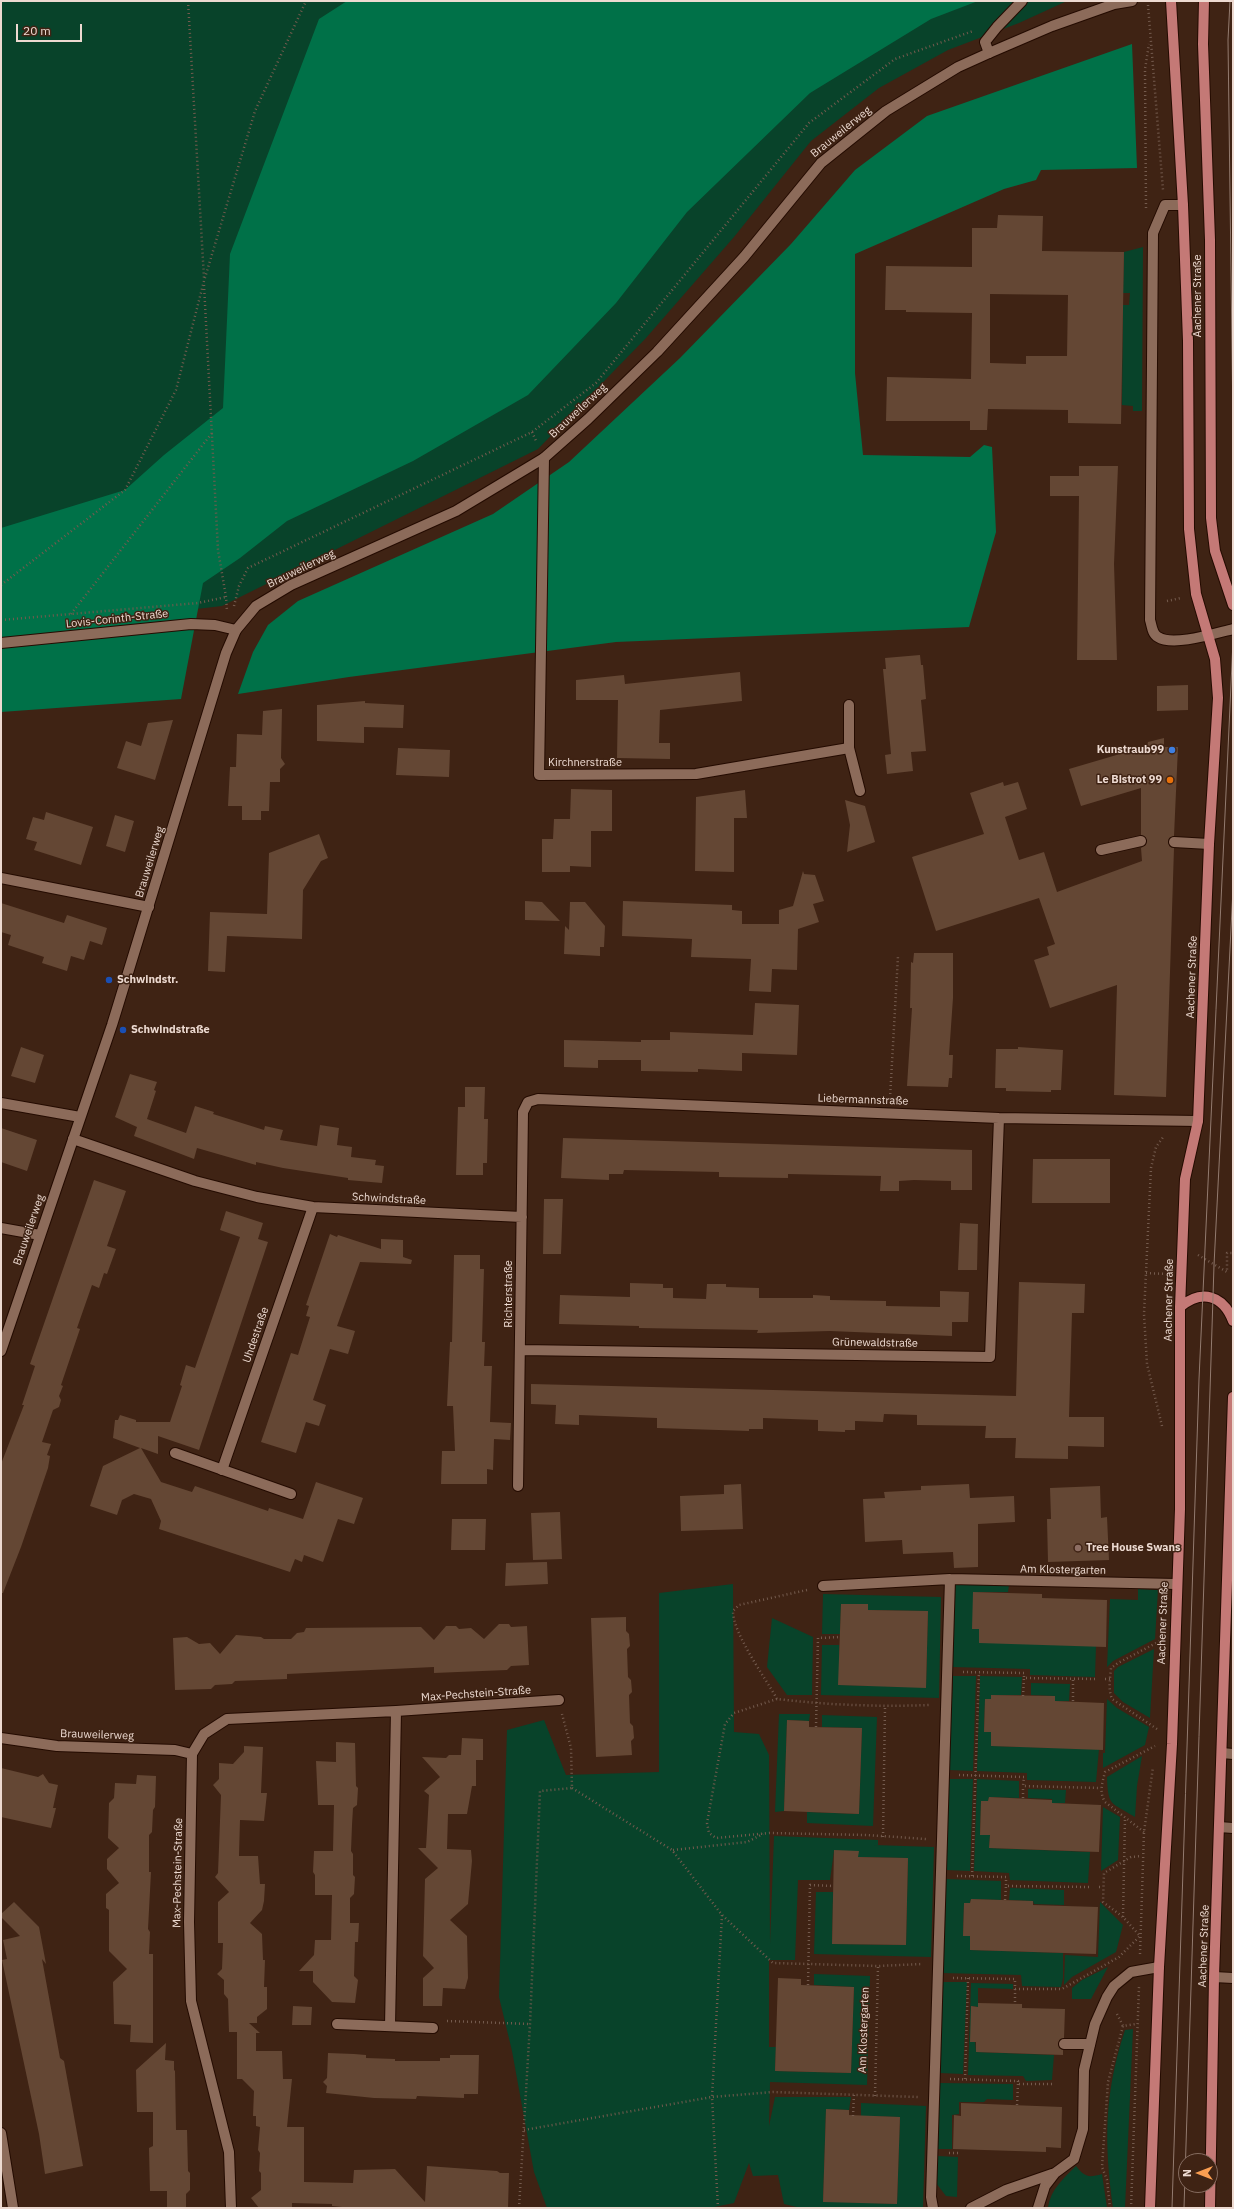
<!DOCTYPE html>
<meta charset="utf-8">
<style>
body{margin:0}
#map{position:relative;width:1234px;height:2209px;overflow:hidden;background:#3f2314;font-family:"IBM Plex Sans",sans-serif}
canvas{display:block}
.frame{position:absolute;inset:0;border:2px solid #eddad1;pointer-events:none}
.north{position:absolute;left:1178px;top:2153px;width:40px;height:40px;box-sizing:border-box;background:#3f2314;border:1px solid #856c60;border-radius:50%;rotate:270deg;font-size:11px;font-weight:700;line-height:16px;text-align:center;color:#eddad1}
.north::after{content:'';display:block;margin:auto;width:14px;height:18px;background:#fb9e51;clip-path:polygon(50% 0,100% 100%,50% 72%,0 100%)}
.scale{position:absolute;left:16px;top:24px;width:66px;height:18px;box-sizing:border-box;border:2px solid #eddad1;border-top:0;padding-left:5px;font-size:12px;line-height:14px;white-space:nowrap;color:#eddad1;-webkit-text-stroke:3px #3f2314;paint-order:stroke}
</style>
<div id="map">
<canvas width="1234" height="2209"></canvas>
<div class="frame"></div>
<div class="north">N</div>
<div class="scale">20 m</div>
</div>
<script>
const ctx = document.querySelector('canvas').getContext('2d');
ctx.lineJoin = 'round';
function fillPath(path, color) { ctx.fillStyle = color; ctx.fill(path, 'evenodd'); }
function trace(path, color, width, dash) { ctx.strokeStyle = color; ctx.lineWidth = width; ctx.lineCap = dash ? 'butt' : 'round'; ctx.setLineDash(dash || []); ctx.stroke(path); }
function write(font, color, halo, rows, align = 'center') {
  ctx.font = font + ' "IBM Plex Sans",sans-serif'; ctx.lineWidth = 3; ctx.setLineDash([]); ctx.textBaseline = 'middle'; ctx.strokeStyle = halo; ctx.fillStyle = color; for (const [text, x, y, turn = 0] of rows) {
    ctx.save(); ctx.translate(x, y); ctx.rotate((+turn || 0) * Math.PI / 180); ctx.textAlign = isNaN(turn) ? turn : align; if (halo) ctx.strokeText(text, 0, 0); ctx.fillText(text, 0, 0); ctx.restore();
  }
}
const green = new Path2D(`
 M1 1H1067L1019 23 948 50 879 88 811 141 734 237 646 338 538 449 222 606 1 632Z
 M1143 247 1142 411H1133V406L1122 405 1123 305H1129L1130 293H1123L1124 252Z
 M955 1583 1009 1585 1008 1592H979L972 1629H979V1642L1096 1646 1095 1677 1030 1675V1669L952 1667Z
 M733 1584 734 1732 759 1734 769 1755 770 1944 774 1836 878 1840V1845H874L934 1847 931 1957 814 1954 816 1892H833L832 1944 906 1945 908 1858 858 1857V1851H834L830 1880H798L795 1960H769V2047H776L775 2071 851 2073 854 1987 814 1985V1974L870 1976 867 2085 770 2082 769 2126 775 2097H851L849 2110 826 2109 823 2201 897 2204 900 2117 861 2116V2103L926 2106 923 2208H801L784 2204 778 2175 753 2176 749 2163 734 2203 709 2208H547L534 2172 512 2051 499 1997 507 1730 544 1720 566 1775 659 1772V1593Z
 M1138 1589 1158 1590 1155 1639 1113 1661 1107 1667 1110 1599 1138 1600Z
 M823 1594 941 1597 939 1698 821 1695 822 1645H839V1685L926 1687 928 1611 868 1610V1604H841L840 1634H822Z
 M772 1618 813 1637 812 1695H787L767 1667Z
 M1154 1649 1150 1718 1123 1702 1114 1693V1671L1118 1667Z
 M953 1676H976L973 1771 949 1770Z
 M980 1676 1022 1677 1021 1695H991V1699H985L984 1732H991V1746L1099 1749 1096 1782 1027 1780V1773L977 1771Z
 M1031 1683 1070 1684 1069 1701H1055V1696L1031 1695Z
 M1107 1699 1117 1708 1149 1727 1145 1745 1103 1768V1753H1105Z
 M779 1714H810L809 1721 787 1720 784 1811 775 1812Z
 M822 1715 877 1717 873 1826 807 1823V1812L859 1814 862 1728 822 1727Z
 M1142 1756 1137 1786 1135 1817C1111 1802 1108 1807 1107 1777Z
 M949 1779H973L970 1871 946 1870Z
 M977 1779 1019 1781V1798L989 1797 988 1801H981L980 1834 990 1835 989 1848 1090 1852 1088 1883 1010 1880 1009 1873 974 1871Z
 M1028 1789 1066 1790 1065 1803H1052V1799L1028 1798Z
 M1103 1807 1120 1817 1118 1860 1101 1871Z
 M946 1879 1001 1881V1900L971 1899 970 1903H964L963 1936H970V1950L1063 1953V1978L1061 1987 1022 1986 1021 1975 942 1973Z
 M1010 1888 1064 1890V1905L1034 1904 1033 1901 1009 1900Z
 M1100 1902 1123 1925 1116 1952 1072 1977 1064 1985 1065 1955 1098 1957Z
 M1108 1967 1091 1999H1072V1988L1082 1980Z
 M942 1982H967L963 2074 940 2073Z
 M971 1983 1013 1984V1989L978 1988V2007L972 2006 976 2052 1054 2055 1052 2080 1026 2081 1023 2076 968 2075Z
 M1133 2029 1125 2208H1113C1104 2142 1104 2094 1125 2030Z
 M940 2083 1013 2084V2100L987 2099 984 2102H959V2114L952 2115V2149H937Z
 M937 2156 958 2157 957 2197 946 2196 936 2183Z
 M1076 2166C1085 2177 1088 2178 1102 2174L1107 2208 1048 2207C1051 2189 1063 2179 1076 2166Z`);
const forest = new Path2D(`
 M347 1H978L931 19 810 93 687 212 616 303 528 395 413 461 287 521 240 558 203 583 181 699 1 712V528L125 490 164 455 223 408 230 254 319 19Z
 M1132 44 1137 168 1041 170 1036 180 1004 189 855 254V373L863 455 970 457 984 445 992 447 996 532 969 627 616 642 349 677 238 694 253 652 268 625 298 601 493 514 569 462 680 358 791 244 855 170 927 116Z`);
const building = new Path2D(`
 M998 215 1043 216 1042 251 1124 252 1121 424 1068 423V410L988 409 987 430H970V421H886L887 377 971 379 972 313 906 312V310H885L886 266 972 267V228H997ZM990 294 1068 295 1067 356H1026V364L990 363Z
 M1079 466H1118L1114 564 1117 660H1077L1079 496H1050V476H1079Z
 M920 655 921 665H923L926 699 921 700 926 751 911 752 913 771 887 774 885 755 891 754 883 669H886L885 658Z
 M740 672 742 701 660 710 659 743H670V759L617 758 618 700H576V680L624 675 625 684Z
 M1188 685V710L1157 711V686Z
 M365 701V703L404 705 403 728 364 727V743L317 741V705Z
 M282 709 281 758 285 764 280 769V782H270L269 811H261V820H242V806H228L230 767H236L237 734 262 735 263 711Z
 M173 720 155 780 117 768 126 741 141 746 148 723Z
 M1164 738V747H1178L1174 836 1169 838 1168 842 1170 847 1174 848 1166 1097 1114 1095 1117 985 1050 1008 1034 960 1049 955 1047 947 1055 944 1039 898 936 931 912 857 984 834 970 793 1003 782 1004 786 1018 782 1027 809 1005 817 1019 860 1044 852 1057 892 1142 861 1141 848 1146 845 1147 840 1141 835V788L1081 806 1069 769 1147 746 1148 742Z
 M398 748 450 750 449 777 396 775Z
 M571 789 612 790V831H591V867L570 866V872H542V839H553L554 819H570Z
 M745 790 747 818H734V872L695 871 696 797Z
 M845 800 865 806 875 842 847 852 850 825Z
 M46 812 93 827 81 865 34 850 37 842 26 839 33 817 44 820Z
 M115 815 134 821 125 852 106 846Z
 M319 834 328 858 321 861 303 890 302 939 227 936 225 972 208 971 210 912 267 914 269 853Z
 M803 871 804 874 815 875 824 901 813 904 819 922 798 929 797 970 772 969 771 992 749 991 751 959 691 957 692 939 622 936 623 901 732 905V910L742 911V924H779V910L793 906Z
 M525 901 542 902 560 921 525 920Z
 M570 902H585L605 926 604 947H600V956L564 954 565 926 569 930Z
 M1 903 64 923 67 915 107 928 102 945 90 941 84 960 71 956 67 971 42 963 44 957 8 945 11 935 1 932Z
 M914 953H953V998L949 1055H953L952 1078H949L948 1087 907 1086 912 1008H910L911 962 913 963Z
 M755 1003 799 1005 797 1055 742 1053V1071L698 1069V1072L641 1071V1060H598V1068L564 1067V1040L641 1042V1040H670V1032L753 1035Z
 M21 1047 44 1055 35 1083 11 1076Z
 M1018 1047 1063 1050 1061 1090H1051V1092L1006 1091V1088H995L996 1049H1018Z
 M130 1074 157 1082 154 1090 156 1091 147 1119 186 1133 195 1106 214 1112 213 1114 264 1130 265 1126 283 1130 280 1140 317 1146 320 1125 339 1128 337 1145 352 1147 351 1157 376 1160 375 1165 384 1166 382 1183 348 1180V1178L283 1168 256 1162V1165L197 1148 194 1159 134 1136 137 1127 115 1117Z
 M465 1087H485L484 1119H488L487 1163H483V1175H456L458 1107H465Z
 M1 1128 37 1140 27 1171 1 1162Z
 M563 1138 972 1150V1190H951V1181L914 1180 899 1181V1191H880L881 1176 788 1174V1178L719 1177V1172L624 1170 623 1174H609V1180L561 1178Z
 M1033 1159H1110V1203H1032Z
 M94 1180 126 1191 107 1246 116 1249 107 1274 104 1273 99 1288 92 1285 77 1328 80 1329 61 1385 63 1386 59 1396 61 1400 59 1407 53 1410 42 1442 51 1444 47 1455 50 1456 48 1468 21 1547 3 1593H1V1464L24 1405H22L35 1366 30 1364Z
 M544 1199H563L561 1254H543Z
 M226 1211 263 1223 258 1239 268 1242 199 1450 158 1436V1454L141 1448 161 1482 192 1492 195 1486 268 1511 269 1508 303 1519 316 1482 363 1498 354 1524 338 1519 323 1562 304 1555 302 1562 295 1559 290 1572 159 1529 161 1521 151 1499 134 1494 122 1500 117 1515 90 1506 103 1466 140 1448 113 1438 115 1420H118L120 1415 136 1420V1422H170L182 1386 180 1385 186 1365 195 1368 240 1237 220 1230Z
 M960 1223 978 1224 977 1270H958Z
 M330 1234 337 1237 338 1235 381 1249V1239L403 1240V1257L412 1260 411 1264 360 1262 337 1326 355 1331 348 1354 330 1349 313 1400 326 1405 319 1426 306 1422 296 1453 261 1442 291 1353 298 1355 310 1317 306 1316 309 1306 306 1305Z
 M454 1255H480V1269H484L482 1342H485L484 1366H492L490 1422 511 1423 510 1440 494 1439 493 1470 487 1469V1484H441L442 1451H455L453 1406H447L450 1342H452Z
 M1019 1282 1085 1284 1084 1313H1072L1069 1417H1104V1447L1068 1446V1459L1015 1458 1016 1438H985L986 1426 917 1425V1415L884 1414 883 1422 855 1421V1430H845V1432L818 1431V1420L763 1418V1429H749V1431L657 1428V1418L579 1415V1425L555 1424 556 1405 531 1404V1384L1016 1396Z
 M630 1283 663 1284V1288H673V1298L706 1299 707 1284H726V1287L759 1288V1298H813V1295L830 1296V1300L886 1301V1306L940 1307V1291L969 1292 968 1322H952V1336L830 1331 757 1333 758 1330 639 1328V1326L559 1324 560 1295 630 1297Z
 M741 1484 743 1529 681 1531 680 1496 724 1494V1485Z
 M969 1484 970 1498 1014 1496 1015 1522 978 1524V1567L954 1568 953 1552 903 1554 902 1540 865 1542 863 1499 885 1498 884 1492 921 1490V1486Z
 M1100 1486 1101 1518 1107 1517 1109 1560 1048 1562 1047 1519H1051L1050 1488Z
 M560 1512 562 1559 533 1560 531 1513Z
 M452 1519H486L485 1550H451Z
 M547 1562 548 1584 505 1586 506 1563Z
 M973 1592 1042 1594V1598L1107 1600 1106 1647 979 1643V1629H972Z
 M841 1604H868V1610L928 1611 926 1688 838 1685Z
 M626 1617V1631L629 1634 630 1646 627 1649 628 1677 631 1680 632 1692 629 1695 630 1723 633 1726 634 1738 631 1741 632 1755 596 1757 591 1618Z
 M499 1624H509L511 1627 527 1626 529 1665 511 1666 507 1670 458 1672 434 1673V1667L287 1674V1679L235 1681 232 1684 215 1685 211 1689 175 1690 173 1638 187 1637 199 1644 210 1643 220 1654 236 1635 261 1637 264 1639H291L297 1633 304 1632 306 1628 421 1627 434 1640 446 1626H456L459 1629 471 1628 484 1639Z
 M991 1695 1055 1696V1701L1104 1703 1103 1750 991 1746V1732H984L985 1699H991Z
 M787 1720 809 1721V1727L862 1728 859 1814 784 1811Z
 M462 1738 483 1739V1760H476V1786H472L467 1814H448L447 1849 471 1850 472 1861 468 1904 450 1920 467 1936 468 1978 465 1989 443 1988 442 2006H423V1978L434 1968 423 1956 425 1879 438 1868 418 1848H426L429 1795 424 1791 440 1777 422 1757 446 1758 449 1755H461Z
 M336 1742 355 1743 356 1786 358 1788 357 1805 353 1808 352 1825 351 1851 353 1854V1875L355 1877 354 1894 350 1898V1923H359L358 1942H355L354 1976 358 1980 355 2003 332 2002 313 1982V1971H299L314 1955 315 1940H331L332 1895H315V1875L313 1872 314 1851H333L334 1805H318L316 1761 336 1762Z
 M244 1746 263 1747 261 1793H267L264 1821 240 1820 239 1856H258L260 1884H265L264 1901 262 1910 250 1923 262 1934 263 1960H265L264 1987H267V2009L257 2017V2023H249L260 2033H256V2051H282L283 2079H292L287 2127H304V2182L353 2183 354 2170 395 2169 425 2202 427 2166 497 2171 500 2173H509L508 2208H352L332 2206V2204L292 2203V2208H259L251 2198 261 2190V2173L259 2171 260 2153 258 2150 260 2127 256 2126V2116H253L254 2091 242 2079H237V2032H229L228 1999 224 1994V1980L217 1974 222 1969 223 1943H218V1902L229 1892 215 1877 218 1873 221 1795 213 1785 219 1779V1763L233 1764 244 1752Z
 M1 1768 38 1777 43 1774 49 1783 58 1785 53 1808H56L51 1828 1 1817Z
 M137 1775 156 1776 155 1807 153 1810 152 1832 149 1835V1872H151L148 1929 150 1932 149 1954H153V2043L130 2042 131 2025 114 2024 113 1982 127 1969 109 1951V1910L106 1908V1894L119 1883 107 1869V1859L119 1848 108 1838 109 1803 114 1798 115 1783 136 1784Z
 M989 1797 1052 1800V1803L1101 1805 1099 1852 989 1848 990 1835H980L981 1801H988Z
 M834 1850 859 1851 858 1857 908 1858 906 1945 832 1944Z
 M971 1899 1033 1901V1905L1098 1907 1096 1954 970 1950V1936H963L964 1903H970Z
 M14 1902 39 1927 46 1964 42 1959 60 2058 64 2061 83 2166 45 2174 39 2134 2 1960 7 1959 3 1940 20 1936 1 1917V1914Z
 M778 1978 801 1979V1985L854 1987 851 2073 775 2071Z
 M978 2003 1022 2004V2008L1065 2009 1064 2038 1060 2039 1058 2044 1059 2048 1063 2050V2055L976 2052V2042H970L971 2006 978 2007Z
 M293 2006 312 2007 311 2025H292Z
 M166 2043 165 2060 174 2061V2070L175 2071 176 2130H187L188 2171 190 2173V2190L186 2194V2208H167V2191H150L149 2148 153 2146V2112H137L136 2070Z
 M328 2053 354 2054 366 2055V2058L395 2059V2061H440V2058H450V2055H479L478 2094H464V2098L417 2096 416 2099 374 2098 326 2093 327 2086 323 2082 327 2078Z
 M961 2103 1062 2107 1061 2148 1046 2147V2152L953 2149 954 2115 961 2116Z
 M826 2109 849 2110V2115L900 2117 897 2204 823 2202Z`);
const path = new Path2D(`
 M188 1 204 278
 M1148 5 1163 190
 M1146 208 1145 69 1149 44
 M204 285 218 550 226 597 227 611
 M532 432 537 443
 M1 585 125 490 176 390 204 281 255 111 306 1
 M1167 601 1181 598
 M234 606 239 586 248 568 532 432 596 383 809 123 895 59 973 31
 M71 614 212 433
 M1 620 198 603 226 597
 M890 1098 898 956
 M1198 1255 1227 1272V1253H1233
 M1146 1273 1166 1274
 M1162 1426 1147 1364 1144 1314 1151 1168 1156 1147 1164 1136
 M807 1590 739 1605 733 1611C733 1634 765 1677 777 1699 828 1705 879 1707 930 1705
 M963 1672 1024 1673V1678L1095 1679
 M1105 1679H1110
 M1073 1680V1702
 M1023 1696 1024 1678
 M777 1699 734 1713 725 1724 707 1823 709 1833 716 1838 769 1833 867 1835 926 1839
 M816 1727 818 1638 840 1637
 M1157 1729 1112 1699C1108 1689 1110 1679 1111 1668L1118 1663 1160 1641
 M959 1775 1024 1777 1023 1786 1101 1788
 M572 1788 672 1850 722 1915 773 1963 878 1966 922 1964
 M1023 1798V1786
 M1144 1832 1105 1802C1099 1792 1102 1784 1105 1772L1155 1746
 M883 1837 885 1707
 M673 1850 747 1842 763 1834
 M957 1876 1006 1877V1886L1089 1887
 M972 1876 979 1672
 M1099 1887H1103
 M1005 1900 1006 1886
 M1123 1917 1125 1818
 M1140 1954 1144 1832 1153 1767
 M953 1978 1015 1979V1989H1062L1119 1957 1140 1936 1123 1917 1103 1902 1104 1873 1131 1857 1142 1856
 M808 1985 810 1885 833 1886
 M1015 1989V2003
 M1117 2014 1123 2026
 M447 2021 530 2024
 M950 2079 1018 2081V2084H1053
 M965 2079 968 1978
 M875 2096 878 1966
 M1017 2105 1018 2084
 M853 2116 854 2094
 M524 2130 712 2097 722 1915
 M949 2153H959
 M519 2208 530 2024 540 1791 572 1788 571 1748 562 1714
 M718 2208 712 2097 773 2092 918 2097
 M1110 2208 1107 2180 1102 2167 1108 2082 1123 2026 1136 2024
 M1131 2208 1139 1987`);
const service = new Path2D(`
 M989 53 985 42 997 27 1022 1
 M849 705V748L860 791
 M1174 842 1209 844
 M1101 850 1141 841
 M175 1453 291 1494
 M823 1586 950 1579 1176 1584
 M1222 1753 1233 1754
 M1219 1827 1233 1828
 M1064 2044H1090
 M933 2208 931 2197 950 1579`);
const minor = new Path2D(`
 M1183 205H1165L1153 233 1150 620C1152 626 1152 634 1158 637 1173 647 1216 633 1233 629
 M544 458 539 775 696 774 849 748
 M1 643 191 624 215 625 236 630
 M1 878 149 907
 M1 1103 80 1117
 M73 1139 195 1181 257 1197 313 1207 522 1217
 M1 1228 40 1235
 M521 1350 990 1357 999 1118
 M222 1470 313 1207
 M518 1486 523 1112 528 1102 538 1099 999 1118 1198 1121
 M1 1738 57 1746 175 1750 192 1754
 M1214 1977 1233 1978
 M337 2024 433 2028
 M390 2026 396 1711
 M1 2133 13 2208
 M231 2208 229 2152 191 2001 189 1922 192 1754 204 1734 227 1719 396 1711 559 1700
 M971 2208 1006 2190 1055 2173 1074 2159 1083 2129 1084 2070 1095 2024 1107 1997 1114 1986 1131 1972 1159 1967
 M1038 2208 1045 2186 1055 2173`);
const tertiary = new Path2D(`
 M1 1351 112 1025 226 653 236 630 256 606 291 585 456 511 544 458 588 419 657 352 744 257 821 163 886 111 958 67 989 53 1052 26 1114 4 1132 1`);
const primary = new Path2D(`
 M1204 1 1203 44 1210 240 1211 518 1215 551 1233 605
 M1180 1307C1202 1289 1223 1295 1233 1321
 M1150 2208 1159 1967 1172 1744 1180 1509V1307L1185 1179 1198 1121 1209 844 1218 698 1215 659 1196 594 1189 529 1188 341 1183 205 1171 1
 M1210 2208 1214 1977 1233 1397`);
const tram = new Path2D(`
 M1230 1 1228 40 1233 425
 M1172 2208 1199 1379 1233 641
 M1184 2208 1214 1265 1233 889`);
const markers = [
 [1172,750,4,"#3f7fe0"],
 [1170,780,4,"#e8710a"],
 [109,980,4,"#1a4fb4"],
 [123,1030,4,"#1a4fb4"],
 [1078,1548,4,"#8d6e63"]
];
const streetNames = [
 ["Brauweilerweg",841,132,-39],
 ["Aachener Straße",1198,296,-90],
 ["Brauweilerweg",578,411,-43],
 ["Brauweilerweg",301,569,-26],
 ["Lovis-Corinth-Straße",117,619,-6],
 ["Kirchnerstraße",585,763],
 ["Brauweilerweg",150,862,-73],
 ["Aachener Straße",1192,977,-88],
 ["Liebermannstraße",863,1100,2],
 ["Schwindstraße",389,1199,3],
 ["Brauweilerweg",29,1230,-71],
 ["Richterstraße",509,1294,-90],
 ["Aachener Straße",1169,1300,-89],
 ["Uhdestraße",256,1335,-71],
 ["Grünewaldstraße",875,1343,1],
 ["Am Klostergarten",1063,1570,1],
 ["Aachener Straße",1163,1623,-88],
 ["Max-Pechstein-Straße",476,1694,-4],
 ["Brauweilerweg",97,1735,2],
 ["Max-Pechstein-Straße",178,1873,-89],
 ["Aachener Straße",1204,1946,-88],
 ["Am Klostergarten",864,2030,-88]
];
const poiNames = [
 ["Kunstraub99",1164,750,"right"],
 ["Le Bistrot 99",1162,780,"right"],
 ["Schwindstr.",117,980],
 ["Schwindstraße",131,1030],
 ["Tree House Swans",1086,1548]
];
fillPath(green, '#08432a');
fillPath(forest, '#007148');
fillPath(building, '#644734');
trace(service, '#240b00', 12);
trace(minor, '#240b00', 12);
trace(tertiary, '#240b00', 12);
trace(primary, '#240b00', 12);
trace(path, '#745b4e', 2.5, [1, 3]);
trace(service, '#8c6b5a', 10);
trace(minor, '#8c6b5a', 10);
trace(tertiary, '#8c6b5a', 10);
trace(primary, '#c47976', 10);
trace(tram, '#937b6f', 1);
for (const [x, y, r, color] of markers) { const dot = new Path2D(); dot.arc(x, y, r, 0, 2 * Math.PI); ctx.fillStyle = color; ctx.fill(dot); trace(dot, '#3f2314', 1.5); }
write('11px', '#eddad1', '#3f2314', streetNames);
write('bold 11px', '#eddad1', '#3f2314', poiNames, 'left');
</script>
